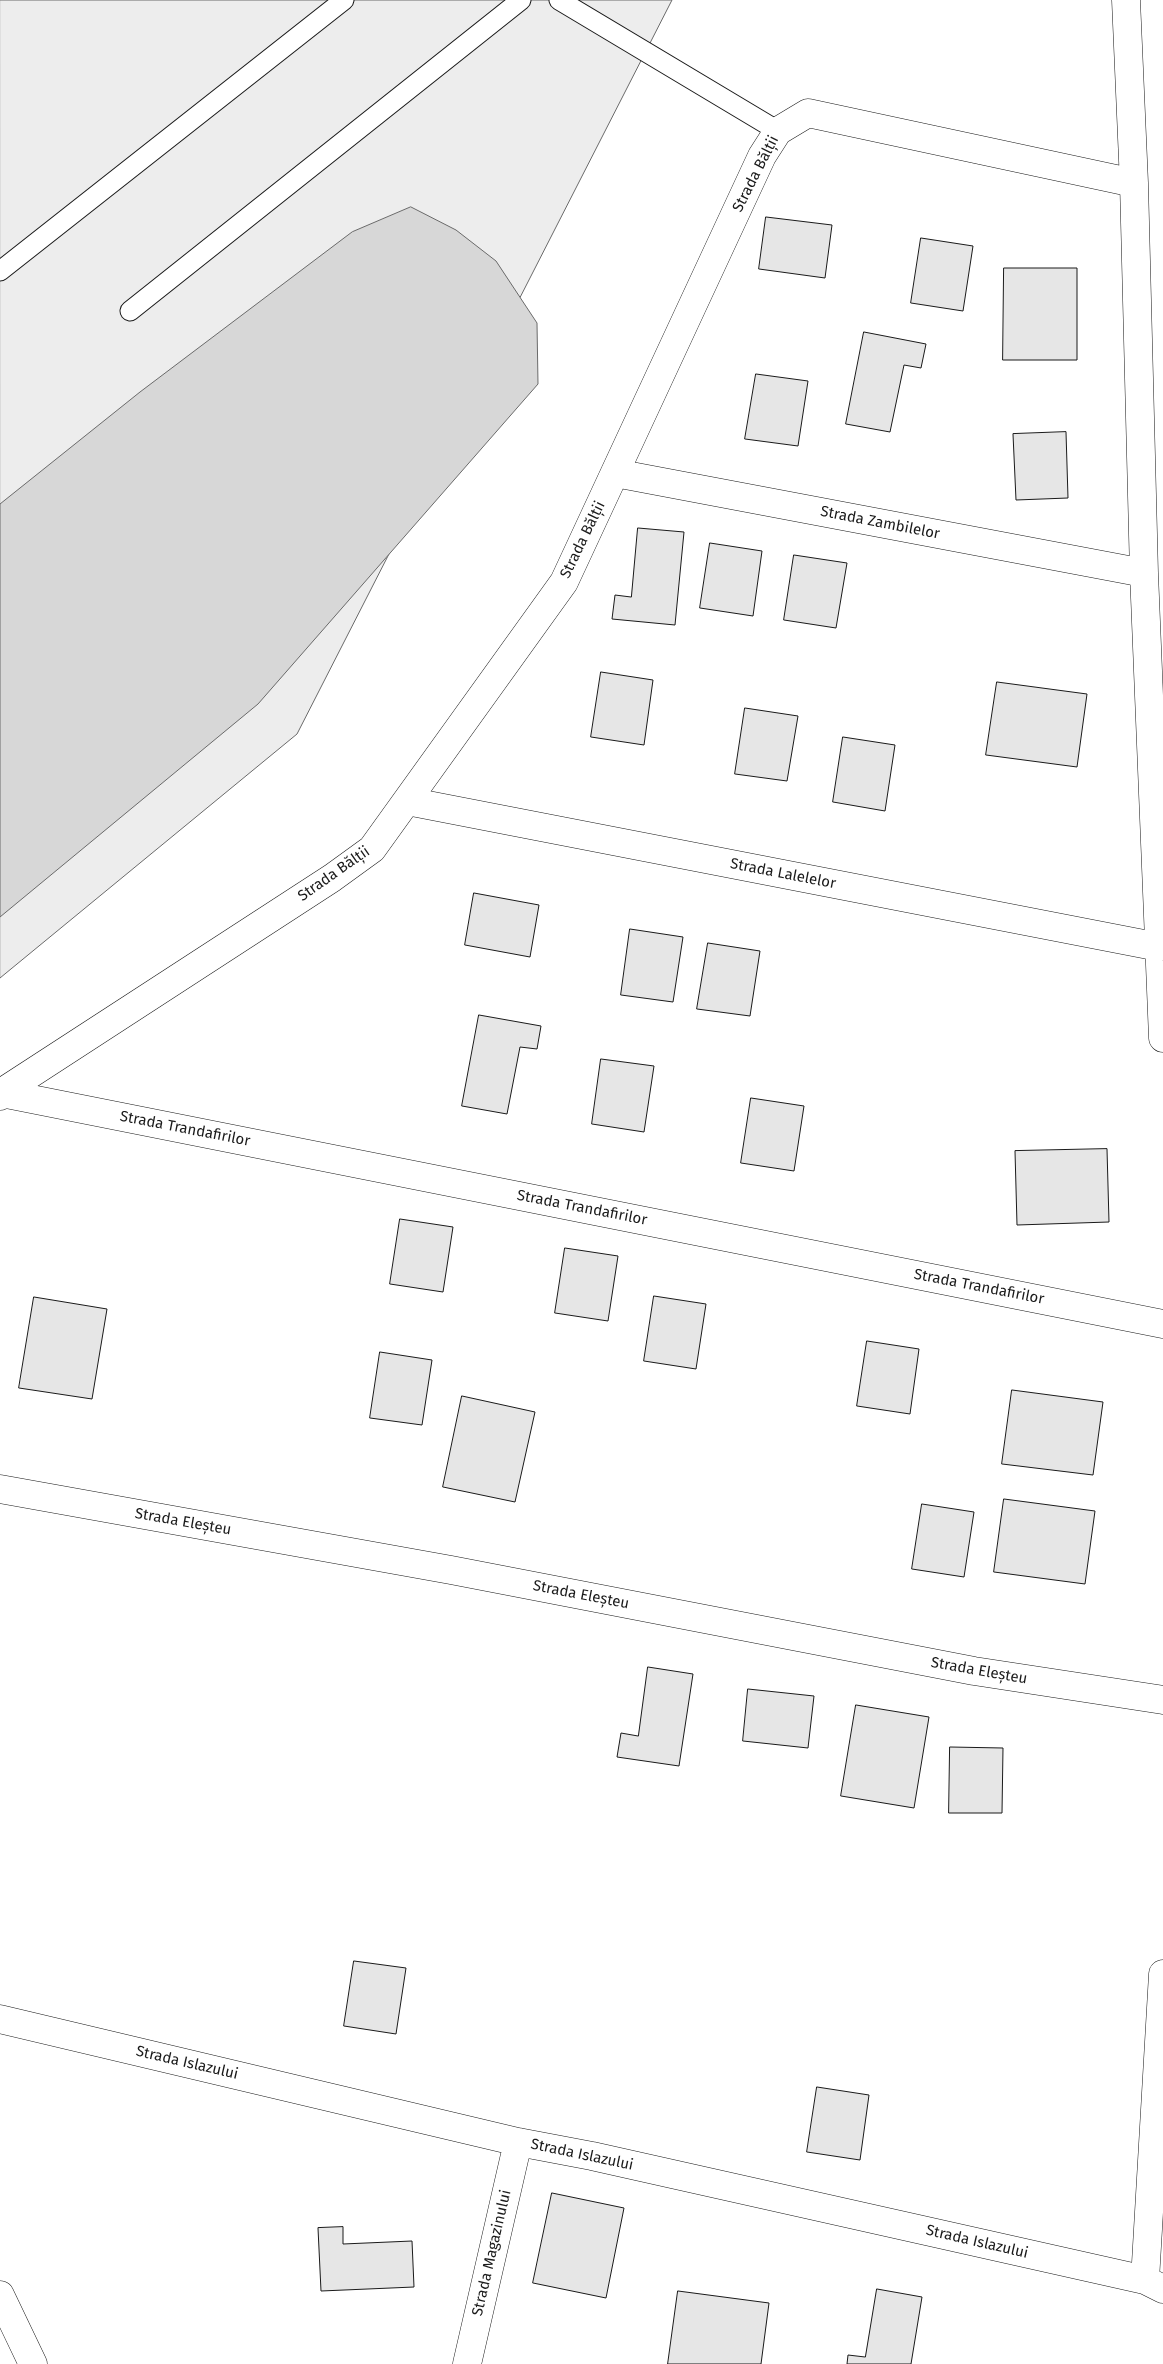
<!DOCTYPE html>
<meta charset="utf-8">
<style>
body{margin:0}
canvas{display:block;background:#fff}
</style>
<canvas width="1163" height="2364"></canvas>
<script>
const ctx = document.querySelector('canvas').getContext('2d');
ctx.lineJoin = 'round';
function fillPath(path, color) { ctx.fillStyle = color; ctx.fill(path, 'evenodd'); }
function trace(path, color, width, dash) { ctx.strokeStyle = color; ctx.lineWidth = width; ctx.lineCap = dash ? 'butt' : 'round'; ctx.setLineDash(dash || []); ctx.stroke(path); }
function write(font, color, halo, rows, align = 'center') {
  ctx.font = font + ' "Fira Sans",sans-serif'; ctx.lineWidth = 4; ctx.setLineDash([]); ctx.textBaseline = 'middle'; ctx.strokeStyle = halo; ctx.fillStyle = color; for (const [text, x, y, turn = 0] of rows) {
    ctx.save(); ctx.translate(x, y); ctx.rotate((+turn || 0) * Math.PI / 180); ctx.textAlign = isNaN(turn) ? turn : align; if (halo) ctx.strokeText(text, 0, 0); ctx.fillText(text, 0, 0); ctx.restore();
  }
}
const built = new Path2D(`
 M0 0H672L297 734 0 978Z`);
const water = new Path2D(`
 M411 207 456 230 496 261 537 323 538 384 258 704 0 917V504L140 392 352 232Z`);
const building = new Path2D(`
 M766 217 832 225 825 278 759 269Z
 M921 238 973 246 963 311 911 303Z
 M1004 268H1077V360H1003Z
 M864 332 926 344 921 368 904 365 890 432 846 424Z
 M756 374 808 381 798 446 745 439Z
 M1066 432 1068 498 1016 500 1013 434Z
 M638 528 684 532 675 625 612 619 615 595 631 597Z
 M710 543 762 551 753 616 700 608Z
 M794 555 847 563 836 628 784 620Z
 M601 672 653 680 644 745 591 737Z
 M997 682 1087 694 1077 767 986 755Z
 M745 708 798 716 787 781 735 774Z
 M843 737 895 745 885 811 833 802Z
 M474 893 539 905 530 957 465 945Z
 M630 929 683 937 673 1002 621 995Z
 M708 943 760 951 750 1016 697 1009Z
 M479 1015 541 1026 537 1049 520 1047 507 1114 462 1106Z
 M601 1059 654 1066 644 1132 592 1124Z
 M751 1098 804 1106 794 1171 741 1163Z
 M1107 1149 1109 1222 1017 1225 1015 1151Z
 M400 1219 453 1227 443 1292 390 1284Z
 M565 1248 618 1256 608 1321 555 1313Z
 M654 1296 706 1304 696 1369 644 1361Z
 M34 1297 107 1309 92 1399 19 1388Z
 M867 1341 919 1349 910 1414 857 1406Z
 M380 1352 432 1360 422 1425 370 1418Z
 M1012 1390 1103 1402 1093 1475 1002 1464Z
 M462 1396 535 1412 515 1502 443 1487Z
 M1004 1499 1095 1511 1085 1584 994 1572Z
 M922 1504 974 1512 964 1577 912 1569Z
 M648 1667 693 1674 679 1766 617 1757 621 1733 638 1736Z
 M748 1689 814 1696 808 1748 743 1741Z
 M856 1705 929 1717 914 1808 841 1796Z
 M950 1747 1003 1748 1002 1813H949Z
 M354 1961 406 1968 396 2034 344 2026Z
 M817 2087 869 2095 860 2160 807 2152Z
 M552 2193 624 2208 606 2298 533 2283Z
 M343 2227V2244L412 2241 414 2287 321 2291 318 2228Z
 M877 2289 922 2297 911 2364H847L848 2355 865 2357Z
 M678 2291 769 2303 761 2364H668Z`);
const lane = new Path2D(`
 M559 0 778 131
 M0 271 344 0
 M130 311 521 0`);
const street = new Path2D(`
 M1126 0 1134 183 1144 573 1163 1038
 M615 473 1144 573
 M407 801 1159 947
 M1 1093 1163 1324
 M0 1096 1 1093 332 878 372 849 564 582 762 156 778 131 808 113 1134 183
 M0 1489 451 1570 974 1671 1163 1700
 M0 2019 518 2142 592 2156 1145 2280 1163 2289
 M1145 2280 1163 1974
 M0 2295 33 2364
 M467 2364 518 2142`);
const streetNames = [
 ["Strada Bălții",756,174,-63],
 ["Strada Zambilelor",880,523,11],
 ["Strada Bălții",583,540,-64],
 ["Strada Bălții",334,874,-35],
 ["Strada Lalelelor",783,874,11],
 ["Strada Trandafirilor",185,1129,11],
 ["Strada Trandafirilor",582,1208,11],
 ["Strada Trandafirilor",979,1287,11],
 ["Strada Eleșteu",183,1522,10],
 ["Strada Eleșteu",581,1595,11],
 ["Strada Eleșteu",979,1671,10],
 ["Strada Islazului",187,2063,13],
 ["Strada Islazului",582,2155,12],
 ["Strada Islazului",977,2242,13],
 ["Strada Magazinului",492,2253,-77]
];
fillPath(built, '#ededed');
trace(built, '#6a6a6a', 1);
fillPath(water, '#d7d7d7');
trace(water, '#6a6a6a', 1);
fillPath(building, '#e6e6e6');
trace(building, '#1a1a1a', 1);
trace(lane, '#1a1a1a', 21);
trace(street, '#1a1a1a', 29);
trace(lane, '#fff', 19);
trace(street, '#fff', 28);
write('15px', '#1a1a1a', '#fff', streetNames);
</script>
